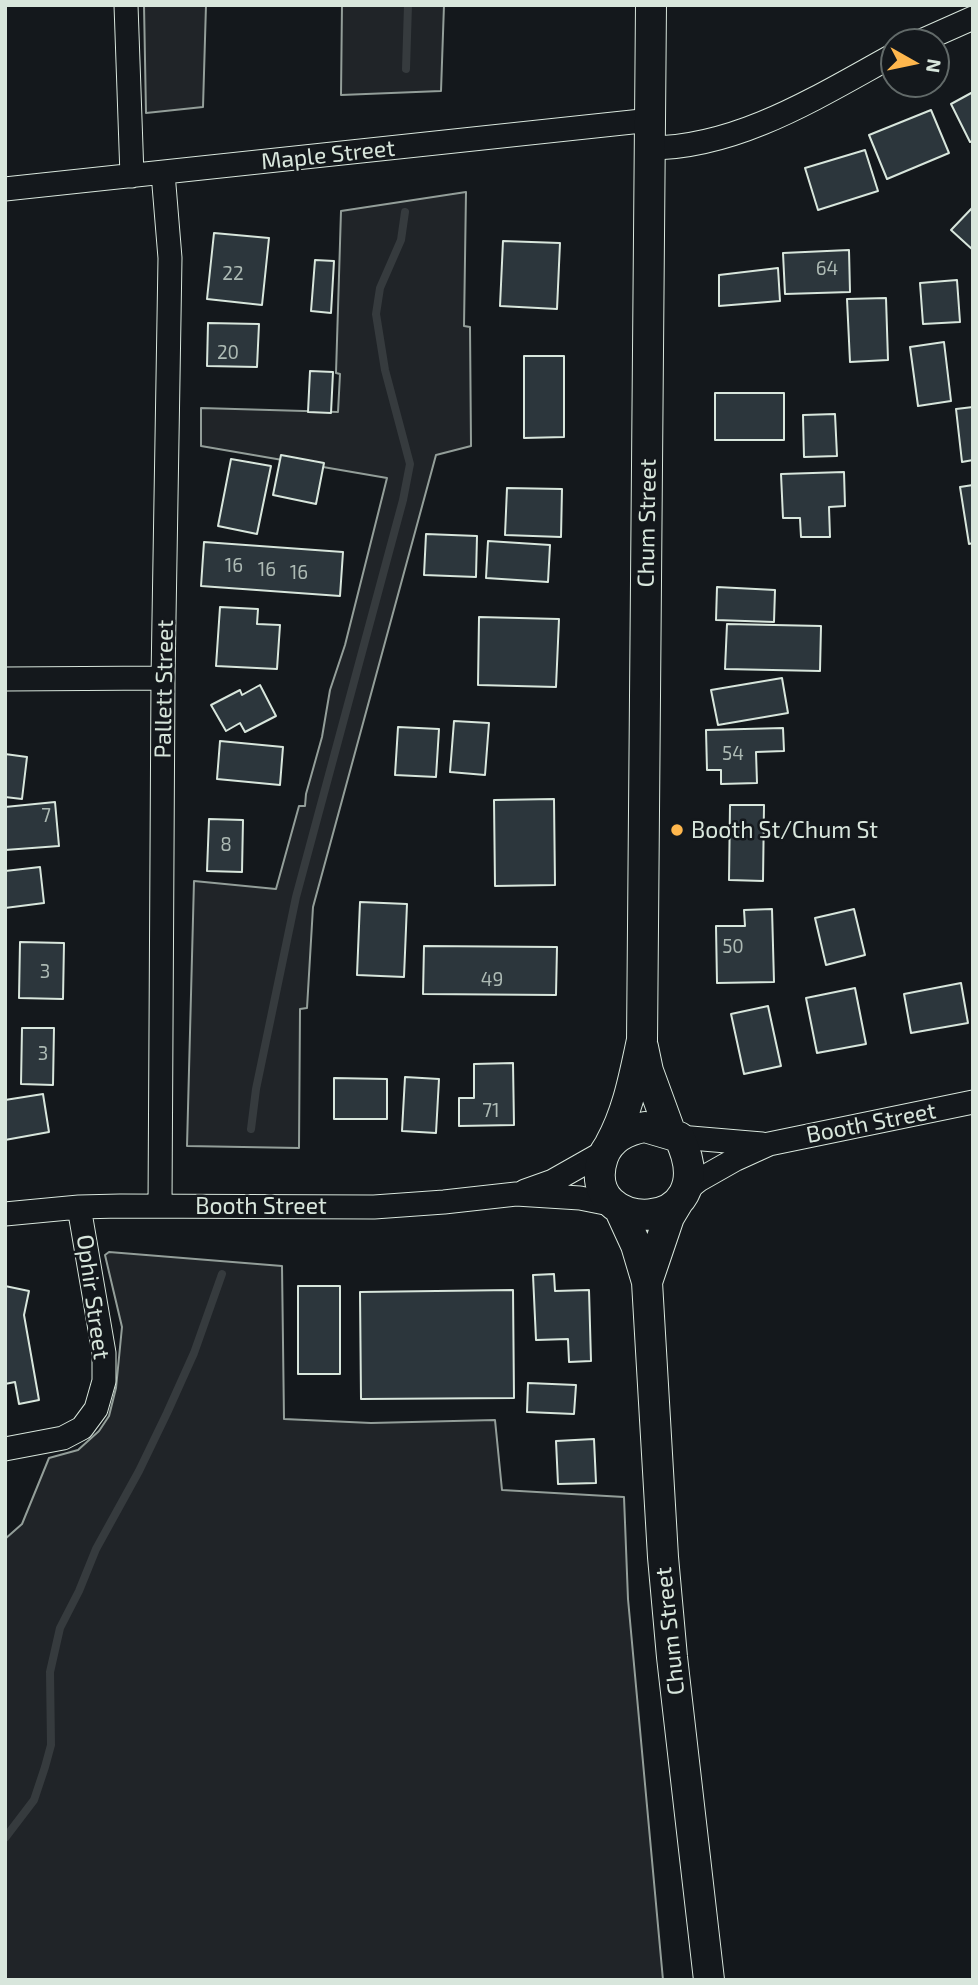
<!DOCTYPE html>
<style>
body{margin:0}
#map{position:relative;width:978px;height:1985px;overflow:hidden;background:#14181c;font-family:"Exo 2",sans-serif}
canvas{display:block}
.frame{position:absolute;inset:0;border:7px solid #d8e6dc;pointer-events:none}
.north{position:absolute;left:880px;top:28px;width:70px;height:70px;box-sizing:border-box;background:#14181c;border:2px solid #626a69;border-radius:50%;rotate:99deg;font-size:19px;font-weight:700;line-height:28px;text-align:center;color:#d8e6dc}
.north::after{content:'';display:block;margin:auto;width:24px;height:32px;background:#ffb74d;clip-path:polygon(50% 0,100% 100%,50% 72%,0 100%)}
</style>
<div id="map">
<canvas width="978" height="1985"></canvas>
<div class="frame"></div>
<div class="north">N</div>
</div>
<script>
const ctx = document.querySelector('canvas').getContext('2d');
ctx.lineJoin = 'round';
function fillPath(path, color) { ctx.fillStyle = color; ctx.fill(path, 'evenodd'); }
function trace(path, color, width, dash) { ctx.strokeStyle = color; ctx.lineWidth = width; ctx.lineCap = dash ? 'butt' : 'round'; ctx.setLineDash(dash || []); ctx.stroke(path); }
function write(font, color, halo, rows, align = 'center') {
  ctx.font = font + ' "Exo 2",sans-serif'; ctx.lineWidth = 5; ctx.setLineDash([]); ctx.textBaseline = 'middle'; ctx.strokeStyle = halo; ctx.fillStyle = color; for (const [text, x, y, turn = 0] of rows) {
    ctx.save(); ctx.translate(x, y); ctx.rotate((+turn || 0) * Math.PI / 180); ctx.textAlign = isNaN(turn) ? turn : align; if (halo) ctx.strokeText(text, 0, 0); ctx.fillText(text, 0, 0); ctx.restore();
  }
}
const green = new Path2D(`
 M144 5H206L203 107 146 113Z
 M342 5H444L441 91 341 95Z
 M466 192 464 326 470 327 471 446 436 455 313 907 307 1008 300 1009 299 1148 187 1146 194 881 276 889 299 806H305L306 794 322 737 330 690 345 645 387 478 201 446V408L338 412 340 374 336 373 341 211Z
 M109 1252 282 1266 284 1419 371 1423 495 1420 502 1490 624 1497 628 1599 663 1980H5V1539L22 1524 49 1458 78 1450 99 1431 109 1416 116 1388 122 1327 105 1255Z`);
const stream = new Path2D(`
 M406 69 408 5
 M251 1129 256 1089 296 897 403 500 410 464 385 370 376 314 380 288 401 240 405 212
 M5 1838 34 1800 45 1767 51 1745 50 1672 60 1628 79 1591 96 1549 139 1471 167 1413 194 1353 222 1274`);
const building = new Path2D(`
 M973 92V141L970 142 951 104Z
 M931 110 949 153 887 179 869 135Z
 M865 150 878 191 818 210 805 168Z
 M973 207V250L951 230Z
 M214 233 269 238 262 305 207 299Z
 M503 241 560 243 557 309 500 306Z
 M849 250 850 292 785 294 783 253Z
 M315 260 334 261 331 313 311 311Z
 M778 268 780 301 719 306V275Z
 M957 280 960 322 923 324 920 283Z
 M886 298 888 360 850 362 847 299Z
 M208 323 259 324 257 367 207 366Z
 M944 342 951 401 918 406 910 347Z
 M524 356H564V437L524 438Z
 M310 371 333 372 331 413 308 412Z
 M715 393H784V440H715Z
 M973 407V460L962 462 956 409Z
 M835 414 837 456 804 457 803 415Z
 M281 455 324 463 316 504 273 495Z
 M231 459 271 466 257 534 218 526Z
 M844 472 845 506 829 507 830 537H801L800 518H783L781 474Z
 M973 485V543L969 544 960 487Z
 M507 488 562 489 561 537 505 535Z
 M426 534 477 536 476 577 424 575Z
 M488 541 550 545 548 582 486 578Z
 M204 542 343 552 340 596 201 586Z
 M717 587 775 590 774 622 716 620Z
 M220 607 258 609 257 624 280 625 277 669 216 666Z
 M479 617 559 619 556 687 478 685Z
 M727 624 821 626 820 671 725 669Z
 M782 678 788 713 718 725 711 690Z
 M260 685 276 716 245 732 240 723 226 731 211 705 240 690 242 695Z
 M454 721 489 723 485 775 450 772Z
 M398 727 439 729 436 777 395 775Z
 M783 728 784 751 756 752 757 783 721 784V770H707L706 730Z
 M220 741 283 747 280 785 217 779Z
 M5 754 27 757 22 799 5 797Z
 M554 799 555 885 495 886 494 800Z
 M55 802 59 846 5 850V807Z
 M730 805H764L763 881 729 880Z
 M209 819 243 820 242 872 207 871Z
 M40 867 44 903 5 908V871Z
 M360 902 407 904 404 977 357 975Z
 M772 909 774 982 717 983 716 926H745L744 910Z
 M854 909 865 955 826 965 815 918Z
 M20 942 64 943 63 999 19 998Z
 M424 946 557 947 556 995 423 994Z
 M961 983 968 1023 911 1033 904 994Z
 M855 988 866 1044 817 1053 806 998Z
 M768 1006 781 1066 744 1074 731 1014Z
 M22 1028H54L53 1085 21 1084Z
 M513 1063 514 1125 459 1126V1098H474V1064Z
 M405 1077 439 1079 436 1133 402 1131Z
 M334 1078 387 1079V1119H334Z
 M43 1094 49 1132 5 1140V1100Z
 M554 1274 555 1291 589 1290 591 1361 569 1362 568 1339 536 1340 533 1275Z
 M5 1286 29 1291 24 1315 39 1400 19 1404 15 1382 5 1384Z
 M298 1286H340V1374H298Z
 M513 1290 514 1398 361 1399 360 1292Z
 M528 1383 576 1385 574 1414 527 1412Z
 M594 1439 596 1483 558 1484 556 1441Z`);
const minor = new Path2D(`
 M126 5 132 176
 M919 42 973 18
 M650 148C738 148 819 96 894 55
 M5 189 651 120
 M5 679 163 678
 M679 1137 762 1144
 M525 1191 553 1181 606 1151
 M685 1191 699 1180 736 1159 769 1144 973 1102
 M160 1205 163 678 170 258 163 173
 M5 1214 79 1207 120 1206 374 1207 444 1202 516 1194 580 1198 615 1205
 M5 1449 63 1438 82 1428 96 1409 104 1381V1353L79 1207`);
const tertiary = new Path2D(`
 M643 1047 648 1071 671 1134
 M645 1127 679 1137C728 1237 576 1237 603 1157 610 1138 626 1130 645 1127Z
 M610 1144C628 1111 634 1077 642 1040L651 5
 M619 1208 636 1245 647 1282 663 1557 672 1657 709 1980
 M647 1282 669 1217 678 1202`);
const markers = [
 [677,830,7,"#ffb74d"]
];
const numberNames = [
 ["64",827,269],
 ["22",233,274],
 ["20",228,353],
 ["16",234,566],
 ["16",267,570],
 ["16",299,573],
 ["54",733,754],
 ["7",46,816],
 ["8",226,845],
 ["50",733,947],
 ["3",45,972],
 ["49",492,980],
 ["3",43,1054],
 ["71",491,1111]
];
const streetNames = [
 ["Maple Street",328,155,-6],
 ["Chum Street",647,523,-89],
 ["Pallett Street",164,689,-89],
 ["Booth Street",871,1123,-11],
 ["Booth Street",261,1206],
 ["Ophir Street",93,1297,82],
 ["Chum Street",670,1631,-96]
];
const poiNames = [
 ["Booth St/Chum St",691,830]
];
fillPath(green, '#202428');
trace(green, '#939e99', 2);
trace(stream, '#363b3e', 8);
fillPath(building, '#2c363c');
trace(building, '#d8e6dc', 2);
trace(minor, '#d8e6dc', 25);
trace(tertiary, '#d8e6dc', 32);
trace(minor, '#14181c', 23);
trace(tertiary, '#14181c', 30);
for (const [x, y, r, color] of markers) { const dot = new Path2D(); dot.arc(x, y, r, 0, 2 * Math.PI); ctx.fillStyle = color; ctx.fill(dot); trace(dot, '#14181c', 2.5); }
write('19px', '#adbab4', null, numberNames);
write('23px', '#d8e6dc', '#14181c', streetNames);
write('23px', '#d8e6dc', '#14181c', poiNames, 'left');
</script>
